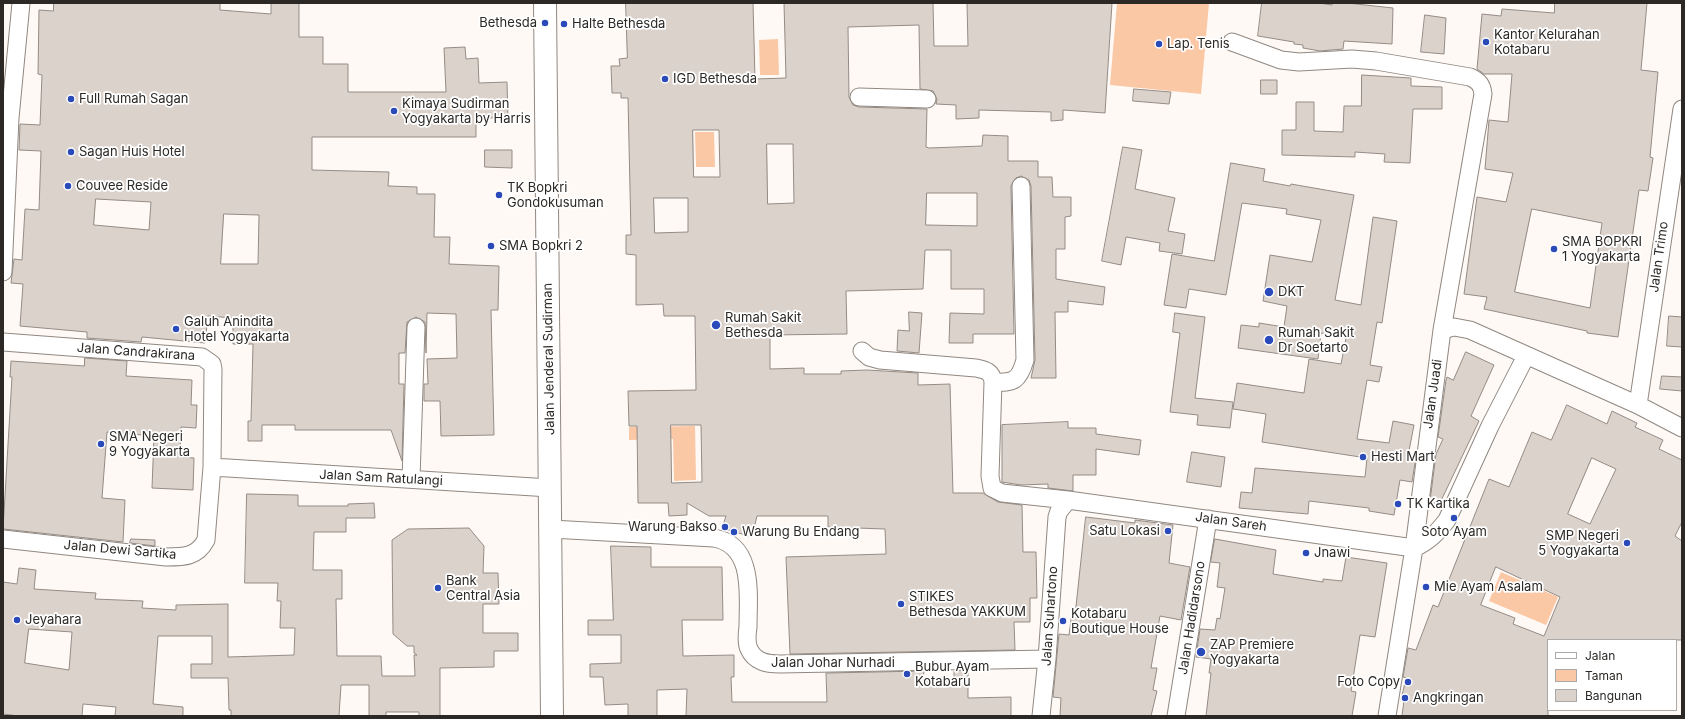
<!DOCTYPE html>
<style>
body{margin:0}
#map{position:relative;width:1685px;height:719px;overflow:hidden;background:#fff9f5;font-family:Inter,sans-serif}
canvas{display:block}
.frame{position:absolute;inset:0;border:4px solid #2b2825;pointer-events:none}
.legend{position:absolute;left:1547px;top:639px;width:130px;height:72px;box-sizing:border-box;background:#fff;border:1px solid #aaa9a8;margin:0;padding:5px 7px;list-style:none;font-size:12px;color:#2b2825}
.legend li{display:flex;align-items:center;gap:8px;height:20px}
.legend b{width:20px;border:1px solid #aaa9a8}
</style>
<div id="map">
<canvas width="1685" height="719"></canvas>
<div class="frame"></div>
<ul class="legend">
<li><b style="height:5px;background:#fff"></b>Jalan</li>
<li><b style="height:11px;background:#fbc8a5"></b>Taman</li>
<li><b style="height:11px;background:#dcd2cc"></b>Bangunan</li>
</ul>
</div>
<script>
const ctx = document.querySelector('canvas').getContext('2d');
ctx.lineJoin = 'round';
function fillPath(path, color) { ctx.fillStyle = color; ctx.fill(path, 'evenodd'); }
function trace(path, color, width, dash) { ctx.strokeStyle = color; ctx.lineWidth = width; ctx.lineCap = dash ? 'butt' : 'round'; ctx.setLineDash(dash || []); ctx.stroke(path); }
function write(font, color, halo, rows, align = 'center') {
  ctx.font = font + ' Inter,sans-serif'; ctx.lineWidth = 3.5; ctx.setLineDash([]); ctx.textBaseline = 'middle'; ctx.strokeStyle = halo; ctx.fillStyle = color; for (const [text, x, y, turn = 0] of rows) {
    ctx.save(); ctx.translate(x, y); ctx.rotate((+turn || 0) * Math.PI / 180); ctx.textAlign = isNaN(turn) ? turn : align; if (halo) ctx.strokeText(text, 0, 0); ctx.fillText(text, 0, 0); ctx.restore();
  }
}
const green = new Path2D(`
 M1117 3H1209L1201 94 1110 85Z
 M778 39 779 75H760L759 40Z
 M695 132H714L715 167H696Z
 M695 426 696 480 674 481 673 439 629 440V427Z
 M1501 572 1558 597 1546 625 1489 601Z`);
const building = new Path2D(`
 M54 3H220V10L271 14V3H299V37H323V64H348V92H446L444 48 465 47 466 59 478 58 479 83 507 82 508 118H476V137H312V170L389 172 388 186 417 187V194H435L434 237H450L449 264 499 266 498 310H491L494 435 441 436 440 401H424V384H428L427 359 457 358 456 314 427 313 426 353 425 322 416 317 407 322 405 353H399V384H404L402 461 391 430H295V425H262V441H248V421H251L253 344H233V318L208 316 205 343 142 337 141 342 87 338V332L20 326 23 284 11 283 14 259 22 260 25 209 39 210 41 151 19 150 20 124 40 125 42 75 38 74 39 10 53 11ZM96 199 151 202 149 230 94 225ZM224 214 259 215 258 264H221Z
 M626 3H753L755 79 786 78 784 3H933L934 46H968L967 3H1112L1105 113 1063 110V120L1051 121V112L979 110V118L956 119V105L936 104 937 99 933 91 920 89 919 25 848 27 849 97 853 105 859 107 927 109 926 147 929 148 982 146 983 135 1008 136V161H1038V177H1052L1053 197H1071V216L1065 217V249H1056V279L1105 287 1103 305 1068 301V312H1055L1056 378H1031L1035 360 1031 186 1029 180 1021 176 1016 178 1011 186 1014 334H973V343H949L950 313 984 314V289H951V250H925L923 289 846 291 847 334 770 335V369L804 368V374H841V371L867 370 918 373V385L950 384 953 493H983L998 502 1022 505 1023 552H1036L1037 598H1030V622H1014L1015 650 790 654 786 557 886 554 885 529 828 527V516H757L752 537 722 528 726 516H709L687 503V515L669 516 668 503H638L637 426H629L628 391 696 390 695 316H664L663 304 636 305V255L626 254V235H631L628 98H621V93H612L611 66H620L619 59 627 58ZM693 130H719L720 177H694ZM767 144H793L794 203 768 204ZM927 193H977V226L926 225ZM654 198H688V232L655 233ZM671 425H701L702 482 672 483Z
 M1262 3H1319L1332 5 1333 3H1347L1393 8 1392 44 1344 41 1343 49 1320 51 1303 48V45L1294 44V42L1258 36Z
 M1555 3H1647L1641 70 1658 72 1650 157 1653 158 1648 191 1639 190 1618 337 1587 333V331L1484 309 1487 297 1464 294 1477 197 1506 202 1513 173 1485 169 1489 120 1508 122 1512 74H1484L1477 69 1482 14 1501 16 1502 9 1554 13ZM1532 209 1602 223 1590 308 1515 292Z
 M1425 15 1446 18 1444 54 1421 52Z
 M1362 75 1411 78V86L1442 87V109H1413L1410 163 1384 162 1385 154 1355 152V157L1282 155V130H1296V102H1314V131L1343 132 1344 106H1361Z
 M1261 80H1277V94H1261Z
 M1134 89 1171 92 1169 104 1133 101Z
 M1123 147 1142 150 1135 189 1175 198 1168 231 1185 234 1182 254 1159 251 1160 243 1126 237 1121 265 1102 261Z
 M485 150H512V168L485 167Z
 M1231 163 1265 169 1263 181 1290 186 1291 184 1354 195 1335 300 1361 305 1373 217 1397 221 1382 323 1377 322 1370 365 1382 367 1379 382 1367 380 1357 439 1389 443 1393 421 1414 425 1408 456 1416 457 1412 482 1400 480 1394 515 1369 511V508L1309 501 1308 514 1239 508 1241 492 1252 493 1255 468 1365 477 1367 458 1262 442 1266 414 1233 409 1237 383 1304 393 1309 359 1341 364 1346 338 1321 333 1318 359 1238 348 1241 325 1259 327V323L1284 327 1287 306 1263 301 1270 255 1312 262 1321 220 1286 214 1287 209 1242 203 1226 295 1189 289 1186 308 1164 305 1172 254 1214 261Z
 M909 312 922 313 919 353 897 351 898 330 909 331Z
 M1175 313 1205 317 1195 398 1233 402 1230 428 1197 425 1198 415 1170 412 1180 333 1173 332Z
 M1669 316 1682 317V347L1667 346Z
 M1466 352 1494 365 1471 416 1479 421 1439 505 1430 501 1436 454 1443 439 1438 437 1446 380 1447 377 1453 380Z
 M85 358 127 361 126 376 192 380 191 405H197L196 428 181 427 180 457 194 458 193 490 152 488 154 436 107 432 102 498 125 500 123 542 3 529 12 377H10L11 361 84 366Z
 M1662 376 1682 377V391L1660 389Z
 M1567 405 1607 424 1612 411 1637 423 1635 427 1663 440 1659 449 1682 460V522L1675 536 1682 541V640H1548V716H1402L1404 700H1401L1406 678 1403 677 1408 648 1416 650 1433 605 1438 607 1489 479 1509 487 1532 432 1551 440ZM1592 458 1616 469 1590 524 1568 514ZM1496 567 1560 597 1544 636 1513 624 1515 618 1481 605Z
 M1068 422V428H1096V434L1141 440 1139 455 1096 449V475H1073V491L1048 488V484L1021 485 1002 482V425Z
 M1192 452 1225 457 1221 487 1187 482Z
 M247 494 298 495V506H348V504L374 503 375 518H346V532H314L313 570H342V599H336L337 656H381L382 676H415L414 655H417L414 653V646H407L393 634 392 540 408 529 469 528 484 546 483 573H498L499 604H483V633H518V651H494V667L440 668V716H419V712H386V716H369V685H341L339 716H231V710H229L228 678H191V664H212V636H158L153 704 183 707V716H115L116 707 83 704 82 716H19L3 714V582L17 584 19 568 36 570 34 589 96 593 95 599 143 601 142 608 176 610V605L228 604V657L294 655 295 628H280L281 601H277L278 583H245ZM29 629 72 632 69 670 25 663Z
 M1086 517 1135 523V520L1173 525 1169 563 1190 567 1181 620 1160 616 1151 668H1157L1153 690 1157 691 1151 716H1060L1061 698 1053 697 1059 634 1069 635 1072 612H1075Z
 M131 539 155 540V546L130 543Z
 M1215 539 1276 550 1273 574 1323 582V579L1342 581 1346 557 1387 563 1375 637 1360 635 1351 691 1356 692 1352 716H1206L1211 673H1209L1211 659 1196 657 1200 629 1215 630 1217 618 1220 619 1225 588 1217 587 1220 563 1211 562Z
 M611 546 651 547V567H722L723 620H682L683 656 734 655V677H731L732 702H827L826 673 924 671 923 681H954V671L968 670V698L1011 697V716H686L687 689 657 690V716H628V704L605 705 603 677H590V664L621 663V635H588V620H613Z`);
const minor = new Path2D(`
 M1232 42 1281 60 1299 62 1352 59 1376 61 1470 77C1479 81 1482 85 1483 94L1442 330
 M859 97 927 99
 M3 272 10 118 21 3
 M3 342 202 357 212 364 213 369 212 467 206 540C197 557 184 557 166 557L3 539
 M862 351 869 357 880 360 976 368C985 370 992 371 993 382L990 476 992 488 1002 493 1068 500
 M993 382C1014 383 1019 381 1025 360L1021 186
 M1638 405 1682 109
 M212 467 550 488
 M411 479 416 327
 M551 529 714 538C755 545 748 596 748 627 747 634 746 643 749 649 755 662 767 664 780 664L1047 659
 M1414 548C1429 541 1437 533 1447 520L1490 426 1526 356
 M1041 716 1047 659 1057 517 1059 511 1068 500 1414 548
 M1176 716 1208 519
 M1387 716 1414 548 1442 330 1454 327 1470 330 1638 405 1682 428`);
const major = new Path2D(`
 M545 3 552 716`);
const markers = [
 [545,23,4,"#2a4aba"],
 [564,24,4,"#2a4aba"],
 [1486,42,4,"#2a4aba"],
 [1159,44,4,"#2a4aba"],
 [665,79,4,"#2a4aba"],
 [71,99,4,"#2a4aba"],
 [394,111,4,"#2a4aba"],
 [71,152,4,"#2a4aba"],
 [68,186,4,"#2a4aba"],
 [499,195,4,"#2a4aba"],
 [491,246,4,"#2a4aba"],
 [1554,249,4,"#2a4aba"],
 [1269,292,5,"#2a4aba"],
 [716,325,5,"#2a4aba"],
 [176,329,4,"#2a4aba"],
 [1269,340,5,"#2a4aba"],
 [101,444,4,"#2a4aba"],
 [1363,457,4,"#2a4aba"],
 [1398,504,4,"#2a4aba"],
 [1454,518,4,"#2a4aba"],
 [725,527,4,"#2a4aba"],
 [1168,531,4,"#2a4aba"],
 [734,532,4,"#2a4aba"],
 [1627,543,4,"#2a4aba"],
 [1306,553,4,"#2a4aba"],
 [1426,587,4,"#2a4aba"],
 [438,588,4,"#2a4aba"],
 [901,604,4,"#2a4aba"],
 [17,620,4,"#2a4aba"],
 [1063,621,4,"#2a4aba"],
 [1201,652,5,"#2a4aba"],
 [907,674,4,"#2a4aba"],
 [1408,682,4,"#2a4aba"],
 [1405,698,4,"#2a4aba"]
];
const poiNames = [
 ["Bethesda",537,23,"right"],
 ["Halte Bethesda",572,24],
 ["Kantor Kelurahan",1494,35],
 ["Kotabaru",1494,50],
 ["Lap. Tenis",1167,44],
 ["IGD Bethesda",673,79],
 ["Full Rumah Sagan",79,99],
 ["Kimaya Sudirman",402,104],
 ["Yogyakarta by Harris",402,119],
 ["Sagan Huis Hotel",79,152],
 ["Couvee Reside",76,186],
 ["TK Bopkri",507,188],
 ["Gondokusuman",507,203],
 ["SMA BOPKRI",1562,242],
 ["1 Yogyakarta",1562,257],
 ["SMA Bopkri 2",499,246],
 ["DKT",1278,292],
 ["Rumah Sakit",725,318],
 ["Bethesda",725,333],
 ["Galuh Anindita",184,322],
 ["Hotel Yogyakarta",184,337],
 ["Rumah Sakit",1278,333],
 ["Dr Soetarto",1278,348],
 ["SMA Negeri",109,437],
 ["9 Yogyakarta",109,452],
 ["Hesti Mart",1371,457],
 ["TK Kartika",1406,504],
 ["Warung Bakso",717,527,"right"],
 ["Satu Lokasi",1160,531,"right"],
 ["Warung Bu Endang",742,532],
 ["Soto Ayam",1454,532,"center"],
 ["SMP Negeri",1619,536,"right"],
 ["5 Yogyakarta",1619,551,"right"],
 ["Jnawi",1314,553],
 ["Bank",446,581],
 ["Central Asia",446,596],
 ["Mie Ayam Asalam",1434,587],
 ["STIKES",909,597],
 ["Bethesda YAKKUM",909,612],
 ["Kotabaru",1071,614],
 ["Boutique House",1071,629],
 ["Jeyahara",25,620],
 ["ZAP Premiere",1210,645],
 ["Yogyakarta",1210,660],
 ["Bubur Ayam",915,667],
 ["Kotabaru",915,682],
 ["Foto Copy",1400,682,"right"],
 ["Angkringan",1413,698]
];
const streetNames = [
 ["Jalan Trimo",1659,257,-82],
 ["Jalan Candrakirana",136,352,4],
 ["Jalan Jenderal Sudirman",549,359,-91],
 ["Jalan Juadi",1433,394,-82],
 ["Jalan Sam Ratulangi",381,478,3],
 ["Jalan Sareh",1231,522,8],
 ["Jalan Dewi Sartika",120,550,5],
 ["Jalan Suhartono",1050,616,-86],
 ["Jalan Hadidarsono",1192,618,-81],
 ["Jalan Johar Nurhadi",833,663]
];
fillPath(green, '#fbc8a5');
fillPath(building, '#dcd2cc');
trace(building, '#948b85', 1);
trace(minor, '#908881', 19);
trace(major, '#908881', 24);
trace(minor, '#fff', 17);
trace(major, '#fff', 22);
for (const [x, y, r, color] of markers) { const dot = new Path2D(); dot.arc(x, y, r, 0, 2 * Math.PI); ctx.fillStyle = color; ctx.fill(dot); trace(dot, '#fff', 1.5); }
write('13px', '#2b2825', '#fff', poiNames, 'left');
write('13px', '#2b2825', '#fff', streetNames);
</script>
